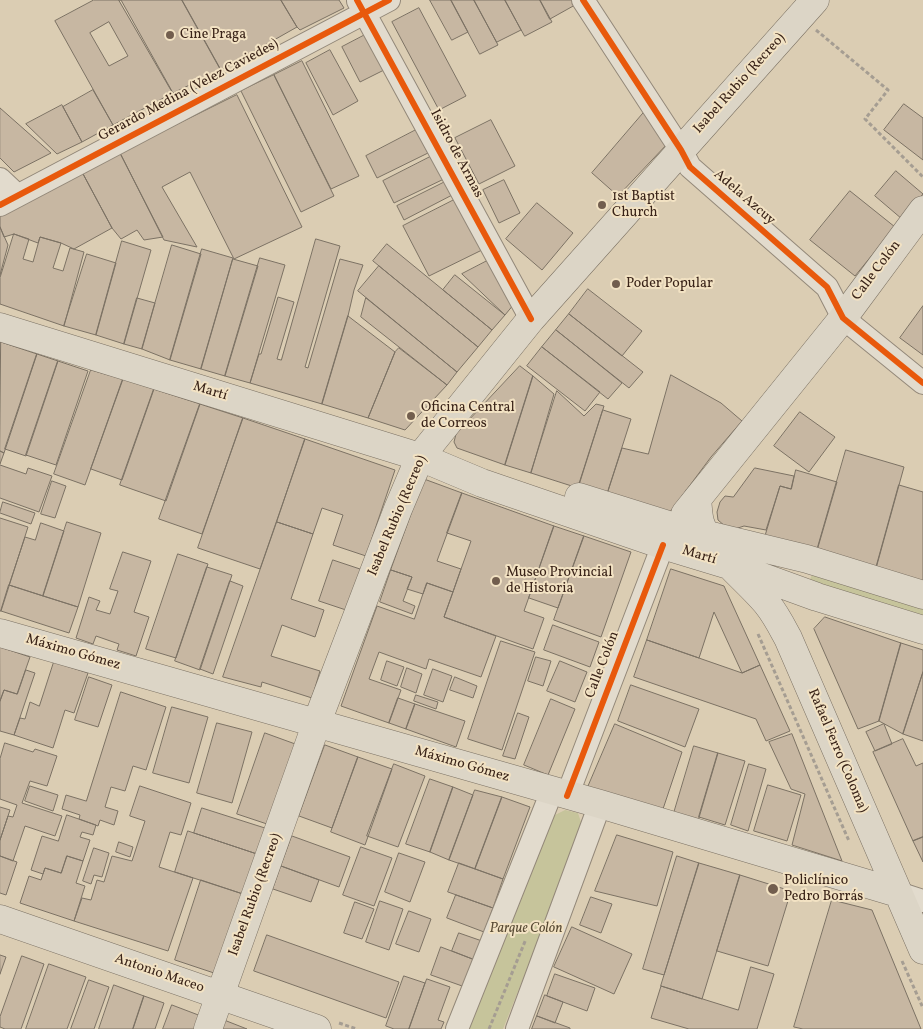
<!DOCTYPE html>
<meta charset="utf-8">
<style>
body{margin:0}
canvas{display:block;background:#dbcdb3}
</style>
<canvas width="923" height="1029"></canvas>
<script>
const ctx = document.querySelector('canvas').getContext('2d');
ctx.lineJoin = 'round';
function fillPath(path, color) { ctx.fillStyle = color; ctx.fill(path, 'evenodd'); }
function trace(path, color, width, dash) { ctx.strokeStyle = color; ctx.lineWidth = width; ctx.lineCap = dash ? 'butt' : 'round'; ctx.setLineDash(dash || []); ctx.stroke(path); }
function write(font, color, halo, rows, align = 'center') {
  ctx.font = font + ' Vollkorn,serif'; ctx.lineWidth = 4; ctx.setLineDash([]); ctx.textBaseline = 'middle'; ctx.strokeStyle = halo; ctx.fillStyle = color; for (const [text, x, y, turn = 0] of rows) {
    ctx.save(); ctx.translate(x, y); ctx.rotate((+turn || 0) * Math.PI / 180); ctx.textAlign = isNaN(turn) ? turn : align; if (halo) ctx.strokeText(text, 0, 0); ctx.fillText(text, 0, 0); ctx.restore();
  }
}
const green = new Path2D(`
 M817 574 923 607V620L812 585 810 579 812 575Z
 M565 810 578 813 583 828 503 1029H469L553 816Z`);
const building = new Path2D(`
 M94 0H121L173 93 113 125 55 21ZM109 22 128 56 109 66 90 33Z
 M119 0H182L221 70 173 93Z
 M182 0H281L297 27 221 70Z
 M281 0H339L344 8 300 30 297 27Z
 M430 0H451L468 32 452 40Z
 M451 0H474L498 45 480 54Z
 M474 0H505L521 30 497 42Z
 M505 0H540L552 22 525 36Z
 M540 0H572L575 5 550 19Z
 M419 8 466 96 439 110 392 22Z
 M365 35 384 70 360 82 342 47Z
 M330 50 358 101 333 115 306 63Z
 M302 61 359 176 331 189 274 75Z
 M274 75 334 196 301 212 241 91Z
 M93 90 113 125 82 142 63 107Z
 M237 95 302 227 234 259 190 172 162 187 197 247 164 240 120 153Z
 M904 104 923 118V160L884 130Z
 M62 105 82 142 57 154 26 124Z
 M0 108 51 153 14 172 0 158Z
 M646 110 669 142 618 196 592 173Z
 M491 120 515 166 479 184 455 138Z
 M416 130 428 153 377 178 366 156Z
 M120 153 163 237 144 240 137 230 121 239 112 228 82 172Z
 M434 155 446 178 394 203 383 181Z
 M896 171 923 194 902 219 875 196Z
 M82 172 112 228 74 249 61 243 40 237 38 243 14 234 4 237 0 227V214Z
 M449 180 456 193 404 220 397 206Z
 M504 180 520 213 499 223 483 190Z
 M850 191 895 227 855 276 810 240Z
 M458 198 484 249 429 276 403 226Z
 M537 203 573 233 542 270 506 239Z
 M0 227 8 245 0 275Z
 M14 234 29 239 23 259 33 262 40 237 61 243 53 268 63 271 70 248 84 252 64 326 0 304V278Z
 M316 239 340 246 305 367 308 368 340 259 363 265 354 290 348 316 322 404 250 383 259 354H261L278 297 294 302 277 359 281 360Z
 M122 241 151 250 124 344 96 335Z
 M387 244 492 330 478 347 373 261Z
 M172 245 201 254 170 360 142 349Z
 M202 249 233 258 201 369 170 360Z
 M87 254 116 263 96 335 64 326Z
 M260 258 285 265 250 383 225 376Z
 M233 259 258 266 225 376 201 369Z
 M489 260 514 304 505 315 462 274Z
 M379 266 478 347 457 372 358 291Z
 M455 275 505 315 492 330 443 290Z
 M588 289 642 331 622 356 569 314Z
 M137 298 155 303 142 349 124 344Z
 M366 298 457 372 447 385 361 317Z
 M923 306V355L900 338Z
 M569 314 643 372 629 388 556 330Z
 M348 316 395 352 368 418 322 404Z
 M556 330 622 383 608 399 542 347Z
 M1 342 37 354 4 453 0 451Z
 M542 347 600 392 585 411 527 366Z
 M399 348 447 385 405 430 368 418 395 352Z
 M37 354 58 361 26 456 5 449Z
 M58 361 88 371 56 465 26 455Z
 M520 366 533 376 505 465 457 448 454 442 456 434Z
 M91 370 123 379 85 485 54 474Z
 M671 375 721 403 742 421 711 457 667 516 606 497 622 448 648 454Z
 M533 376 554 394 531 473 505 465Z
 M123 379 154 389 122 480 91 469Z
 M154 389 200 404 166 501 120 485Z
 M557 391 584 416 596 404 604 406 578 488 531 473Z
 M200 404 243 418 202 534 159 519Z
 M603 410 631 419 606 497 578 488Z
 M800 412 835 437 809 472 774 446Z
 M243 418 305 439 260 569 198 548Z
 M305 439 395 470 366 556 333 545 343 515 322 508 313 534 277 522Z
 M846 450 904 467 875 572 816 554Z
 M0 451 4 453 0 464Z
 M0 465 26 474 28 468 52 476 39 512 0 498Z
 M755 468 794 476 791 489 780 486 766 530 744 526 735 529 726 527 718 520 717 512 720 502 725 496 733 497Z
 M796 470 837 482 816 554 764 539 780 486 791 489Z
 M424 479 462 493 437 561 461 569 453 592 427 583 423 594 407 589 412 577 391 570Z
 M52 481 66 486 55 518 41 514Z
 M899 485 923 492V586L875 572Z
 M462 493 554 526 524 611 544 618 533 649 444 617 471 541 447 533Z
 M3 502 35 513 31 524 0 513Z
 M0 518 28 527 1 611H0Z
 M67 522 101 533 78 607 43 596Z
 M277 522 313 534 291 599 324 610 315 637 282 625 271 656 320 671 312 698 262 682 261 687 223 677Z
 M41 523 64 531 43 596 9 585 25 537 35 540Z
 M554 526 584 536 558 608 529 598Z
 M584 536 631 552 601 637 554 620Z
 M123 552 151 561 134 612 149 617 136 656 117 650 119 644 96 636 93 644 76 638 89 597 100 601 96 610 110 614 118 591 110 589Z
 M178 554 208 564 176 658 146 649Z
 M333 560 363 570 349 611 319 601Z
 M207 567 232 575 200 670 175 661Z
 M671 569 724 586 760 665 742 673 714 612 699 658 647 640Z
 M391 570 412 577 403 601 415 606 412 614 380 602Z
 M230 581 243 586 213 674 200 669Z
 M427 583 453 592 444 617 496 636 481 677 429 659 426 669 379 652 369 679 401 690 389 723 341 706 377 606 414 619Z
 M9 585 78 607 69 633 1 611Z
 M825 617 901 643 879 721 858 729 814 629Z
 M553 625 599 642 590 667 544 650Z
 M647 640 742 673 760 665 790 731 766 741 756 719 634 677Z
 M501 641 535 652 502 750 468 739Z
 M901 643 923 650V672L903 734 879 721Z
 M0 647 30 657 17 694 4 690 0 701Z
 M536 657 551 661 543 686 528 681Z
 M387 661 404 667 397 686 381 680Z
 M560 661 587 672 575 702 547 691Z
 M54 662 88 673 74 713 65 710 53 748 14 735 20 718 25 719 30 702 39 706Z
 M407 668 422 674 416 693 401 687Z
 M433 669 452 676 443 702 424 695Z
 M26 670 35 673 14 735 0 731V701L4 690 17 694Z
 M923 672V741L903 734Z
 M89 677 112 685 98 727 75 720Z
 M455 677 477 686 473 698 450 690Z
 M631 685 699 709 685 747 618 721Z
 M121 692 166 707 146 770 133 766 125 791 111 787 105 807 118 811 114 825 100 820 98 826 79 819 80 815 62 809 66 795 86 801Z
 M416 695 438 702 436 709 414 701Z
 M398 698 415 704 406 729 389 723Z
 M551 699 575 709 548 775 524 765Z
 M415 704 465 721 456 747 406 729Z
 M172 707 208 717 189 783 153 773Z
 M518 713 529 717 515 759 503 756Z
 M217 723 252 732 232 803 197 793Z
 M615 724 682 752 663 809 588 787Z
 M884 724 892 744 875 751 866 732Z
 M265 733 298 745 270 825 237 814Z
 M792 734 842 861 792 845 805 794 791 789 769 742Z
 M903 739 916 766 923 763V837L913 841 873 752Z
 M5 743 33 752 35 749 57 756 47 786 30 781 22 803 62 816 55 836 25 826 13 861 0 856V840L8 816 13 817 17 805 0 799V759Z
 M325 745 358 757 332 828 299 816Z
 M694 746 718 753 698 821 674 813Z
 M718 753 745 761 725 825 699 817Z
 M358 757 392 769 365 845 331 832Z
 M394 764 425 776 398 847 367 836Z
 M749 764 766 769 748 831 731 825Z
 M430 779 453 787 430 852 406 844Z
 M768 785 801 795 787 841 754 831Z
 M30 786 58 795 53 811 25 801Z
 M140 786 191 803 181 835 170 832 159 867 193 878 168 951 74 921 82 898 91 900 97 880 104 882 112 856 132 861 145 821 130 816Z
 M453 787 473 795 449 860 430 852Z
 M475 790 502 797 475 869 449 860Z
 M502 797 530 807 503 879 475 869Z
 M0 807 10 810 0 840Z
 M202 808 268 829 260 855 194 833Z
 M67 815 96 825 93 835 82 832 80 837 90 840 83 861 67 856 61 873 45 868 43 874 31 870 42 836 58 841Z
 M188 831 260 855 246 895 175 872Z
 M617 835 673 852 657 906 595 891Z
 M292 836 350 857 339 887 281 866Z
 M923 837V862L913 841Z
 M119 842 133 847 130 857 116 852Z
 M361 847 392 858 374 906 343 895Z
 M94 848 109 853 102 877 94 875 91 884 83 881Z
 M399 853 425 862 410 902 385 892Z
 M0 856 17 862 6 895 0 893Z
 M67 856 83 861 76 883 85 886 74 921 20 903 29 876 41 880 45 868 61 873Z
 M677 856 699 863 664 975 643 969Z
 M459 863 503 879 493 908 448 892Z
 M699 863 740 875 702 999 661 986Z
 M281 866 319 880 311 902 273 889Z
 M740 875 791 891 768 966 717 951Z
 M201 880 246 895 220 975 175 960Z
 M456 895 493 908 484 932 447 918Z
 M591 897 612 904 601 933 580 925Z
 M832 900 872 910 921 1029H803L794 1027Z
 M380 901 403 909 389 950 366 942Z
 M355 902 374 909 362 939 344 933Z
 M409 911 431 919 419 952 396 944Z
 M572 927 632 954 614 994 554 967Z
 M459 933 482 941 475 960 452 951Z
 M267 935 399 982 386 1018 254 971Z
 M441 947 475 960 465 987 431 975Z
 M0 955 6 957 0 974Z
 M22 956 44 964 21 1029H5L0 1027V1017Z
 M49 964 86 977 67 1029H26Z
 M751 967 774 974 757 1029H689L651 1018 661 986 738 1010Z
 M555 974 595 988 587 1011 547 996Z
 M404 976 425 983 409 1029H394L386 1026Z
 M427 979 450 987 438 1020 444 1022 441 1029H409Z
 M89 980 109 987 94 1029H71Z
 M114 985 144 996 133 1029H99Z
 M545 995 563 1002 555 1023 537 1016Z
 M144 996 164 1003 155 1029H133Z
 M172 1005 201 1016 196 1029H163Z
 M537 1016 570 1028V1029H532Z
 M224 1020 247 1029H221Z`);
const path = new Path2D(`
 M816 30 888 90 865 119 923 177
 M758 634 849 841
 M902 961 923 1008
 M339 1023 357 1029
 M489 1029 526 939`);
const minor = new Path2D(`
 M583 0 681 150 690 167 827 287 843 318 923 383
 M358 1 531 319
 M0 179 17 195
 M0 205 389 0
 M567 796 663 545
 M898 893 923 901
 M457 1029 552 791
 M517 1029 600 804`);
const major = new Path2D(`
 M0 327 420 457 482 483 663 545 729 565 817 597 923 630
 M579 497 675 527 807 559 923 595
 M697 499C698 507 698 515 700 522 709 552 749 581 768 605 776 615 782 627 788 638L923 950
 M685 514 843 318 923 210
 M0 633 600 804 898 893
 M0 919 317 1029
 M208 1029 317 722 398 509 420 457 531 319 815 0`);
const cycleway = new Path2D(`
 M357 0 531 319
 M583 0 681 150 690 167 827 287 843 318 923 383
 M0 205 389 0
 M567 796 663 545`);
const markers = [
 [170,35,5,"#725e4e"],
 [602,205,5,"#725e4e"],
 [616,284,5,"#725e4e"],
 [411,416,5,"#725e4e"],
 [496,581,5,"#725e4e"],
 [773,889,6,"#725e4e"]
];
const poiNames = [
 ["Cine Praga",180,35],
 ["1st Baptist",612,197],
 ["Church",612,213],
 ["Poder Popular",626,284],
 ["Oficina Central",421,408],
 ["de Correos",421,424],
 ["Museo Provincial",506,573],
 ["de Historia",506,589],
 ["Policlínico",784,881],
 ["Pedro Borrás",784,897]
];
const streetNames = [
 ["Isabel Rubio (Recreo)",740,84,-48],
 ["Gerardo Medina (Velez Caviedes)",189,91,-28],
 ["Isidro de Armas",456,154,62],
 ["Adela Azcuy",744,198,41],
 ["Calle Colón",877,271,-53],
 ["Martí",210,392,17],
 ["Isabel Rubio (Recreo)",398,516,-67],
 ["Martí",699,556,17],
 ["Máximo Gómez",73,653,16],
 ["Calle Colón",603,665,-69],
 ["Rafael Ferro (Coloma)",837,751,67],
 ["Máximo Gómez",462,765,16],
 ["Isabel Rubio (Recreo)",256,895,-70],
 ["Antonio Maceo",159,974,19]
];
const parkNames = [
 ["Parque Colón",526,929]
];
fillPath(green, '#c6c49b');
fillPath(building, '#c7b7a2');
trace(building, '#7c7264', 1);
trace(minor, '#938879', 24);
trace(major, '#7c7264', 29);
trace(path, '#a59d92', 3, [4, 2.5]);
trace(minor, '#e2dbcd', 22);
trace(major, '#dcd5c6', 28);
trace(cycleway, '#e8590c', 6);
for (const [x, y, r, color] of markers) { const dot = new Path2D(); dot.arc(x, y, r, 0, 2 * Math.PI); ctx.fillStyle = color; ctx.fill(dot); trace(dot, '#f2e2c3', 2); }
write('14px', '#392318', '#f2e2c3', poiNames, 'left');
write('14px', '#392318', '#f2e2c3', streetNames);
write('italic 14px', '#584a34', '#f2e2c3', parkNames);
</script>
